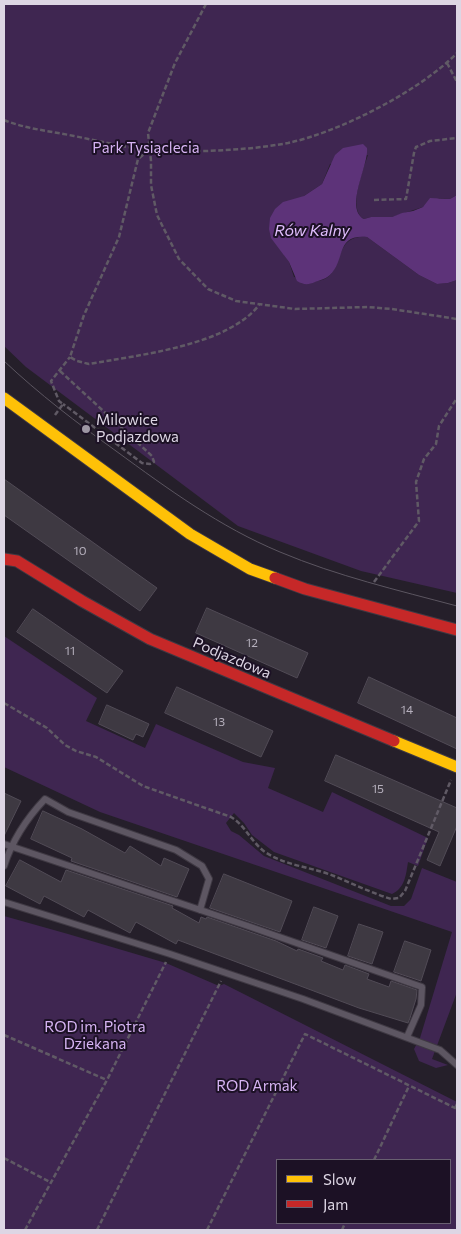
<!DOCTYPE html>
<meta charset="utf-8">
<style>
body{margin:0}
#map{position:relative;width:461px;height:1234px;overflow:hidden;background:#251f2a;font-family:Commissioner,sans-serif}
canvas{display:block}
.frame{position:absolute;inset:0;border:5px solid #ddd6e4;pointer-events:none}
.legend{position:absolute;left:276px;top:1159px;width:175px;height:65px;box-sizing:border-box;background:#1c1125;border:1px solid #696071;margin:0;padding:6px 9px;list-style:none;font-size:15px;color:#ddd6e4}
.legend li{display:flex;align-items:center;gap:10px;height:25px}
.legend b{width:25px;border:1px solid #696071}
</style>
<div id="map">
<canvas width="461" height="1234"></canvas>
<div class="frame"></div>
<ul class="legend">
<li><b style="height:6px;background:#ffc107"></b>Slow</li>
<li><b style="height:6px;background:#c62828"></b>Jam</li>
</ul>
</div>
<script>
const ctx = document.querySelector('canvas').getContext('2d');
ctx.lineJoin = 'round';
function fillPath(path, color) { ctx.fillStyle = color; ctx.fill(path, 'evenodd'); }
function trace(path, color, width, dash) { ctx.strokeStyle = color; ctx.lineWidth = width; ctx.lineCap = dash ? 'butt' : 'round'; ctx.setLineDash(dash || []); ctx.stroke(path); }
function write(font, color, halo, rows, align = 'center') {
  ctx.font = font + ' Commissioner,sans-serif'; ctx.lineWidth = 4; ctx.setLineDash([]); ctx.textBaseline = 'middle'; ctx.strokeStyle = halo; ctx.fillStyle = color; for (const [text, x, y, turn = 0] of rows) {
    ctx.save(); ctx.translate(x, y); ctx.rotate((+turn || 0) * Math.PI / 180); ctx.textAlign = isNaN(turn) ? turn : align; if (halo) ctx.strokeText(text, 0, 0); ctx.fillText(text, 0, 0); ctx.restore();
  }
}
const green = new Path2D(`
 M4 4H457V195L450 199 439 198 423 207 392 217H371L364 219C347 210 363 169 368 155L330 164 322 184 304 196 284 255 289 262 294 277C301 278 311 282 318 281 347 277 330 234 367 237L419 275 437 284 448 283 457 280V593L361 571 238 526 26 367 4 346Z
 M4 636 97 698 86 721 145 748 156 724 243 762 275 768 268 788 323 812 332 792 428 838 418 866 408 862C406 875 405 888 392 894L274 852 252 835 244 823 234 813 226 823 231 831 239 835 264 856 391 906H404L411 899 422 868 457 882V992L432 1059 448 1065 436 1068 419 1061 414 1049 420 1038 452 932 100 812 4 767Z
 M4 916 68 934 166 963 219 986 224 984 457 1102V1230H4ZM450 1160V1223H277V1160Z`);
const water = new Path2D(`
 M363 144 367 148C369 165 344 208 364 219L371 217H392L402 213 413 211 423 207 430 198 450 199 457 195V280L448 283 437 284 419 275 367 237C335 234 346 260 330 275 326 279 320 280 315 282 308 285 304 285 297 281L289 262 271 238 269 229 270 218 275 209 283 202 304 196 322 184 335 155 343 148Z`);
const building = new Path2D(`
 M4 479 157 588 140 611 4 515Z
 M207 608 308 653 297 678 196 633Z
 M33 609 123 671 107 693 17 632Z
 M369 677 457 718V749L358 703Z
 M177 687 273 731 261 757 165 713Z
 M107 705 149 724 143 737 136 734 133 740 99 724Z
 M336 755 457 808V826L440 866 427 860 439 832 325 781Z
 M4 793 21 801 4 836Z
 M43 811 82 829 125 853 130 846 161 866 164 858 189 869 177 897 71 861 72 858 31 839Z
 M20 860 61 882 66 870 173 906 172 908 199 923 201 917 206 919 207 917 276 941 297 951 298 949 323 958 321 961 343 970 345 965 369 974 367 979 389 987 391 981 417 990 416 999 410 1018 408 1023 359 1008 178 940 176 944 136 922 130 933 88 910 84 917 44 896 40 904 6 886Z
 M224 874 292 901 280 932 210 908Z
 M314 907 338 916 326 948 302 940Z
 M359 924 383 932 372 964 348 956Z
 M405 941 431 950 421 981 394 972Z`);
const path = new Path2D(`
 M206 4 175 63 148 133 151 161V185L157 215 179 259 208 289 236 301 295 309 368 307 392 309 457 319
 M447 63 457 82
 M4 120C26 129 50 131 74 136 99 141 123 147 148 150 167 152 186 151 205 151 233 150 261 148 288 143 340 132 421 90 457 53
 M149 150 138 159 119 237 84 315 70 357 77 361 89 364C138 355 227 346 259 305
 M374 200 406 199 414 153 416 147 430 141 457 138
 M60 371 152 456 154 462 150 464 142 463 63 404
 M55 415 63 404 59 401 51 381 70 357
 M374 582 419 521 416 482 424 459 436 444 439 426 457 398
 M4 703 47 728 65 745 76 751 96 757 143 786 231 817C245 825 251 842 265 852 286 866 312 867 334 876 353 884 372 893 391 899L399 898 405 891 451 780
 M4 1035 107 1080
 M455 1108 457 1104
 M4 1158 50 1182
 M374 1160 409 1086
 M25 1230 107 1080 166 962
 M97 1230 221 981
 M207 1230 305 1034 457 1109
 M342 1230 345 1223`);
const lane = new Path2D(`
 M4 844 248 926 422 987 421 1005 407 1037
 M4 866C12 841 27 818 45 799L68 812 176 850 202 866 209 879 200 910
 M4 902 170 954 303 999 440 1050 457 1065`);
const slow = new Path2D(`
 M4 398 190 534 250 569 275 578
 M394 741 457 767`);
const jam = new Path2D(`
 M4 559 17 561 82 601 150 639 394 741
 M275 578 305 589 457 630`);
const tram = new Path2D(`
 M4 361C39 394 77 423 116 451 168 489 220 527 280 552 337 576 397 590 457 606`);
const markers = [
 [86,429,5,"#9d96a3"]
];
const numberNames = [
 ["10",80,551],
 ["12",252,643],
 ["11",70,651],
 ["14",407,710],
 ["13",219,722],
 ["15",378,789]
];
const parkNames = [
 ["Park Tysiąclecia",146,148],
 ["ROD im. Piotra",95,1027],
 ["Dziekana",95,1044],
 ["ROD Armak",257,1086]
];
const poiNames = [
 ["Milowice",96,420],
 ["Podjazdowa",96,437]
];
const streetNames = [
 ["Podjazdowa",232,658,23]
];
const waterNames = [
 ["Rów Kalny",312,231]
];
fillPath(green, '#3f2651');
fillPath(water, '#5d3379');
fillPath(building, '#3e3942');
trace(building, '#514b56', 1);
trace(lane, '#3f3943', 8);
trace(slow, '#3f3943', 13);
trace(jam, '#3f3943', 13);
trace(path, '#605a65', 2.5, [5, 2.5]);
trace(lane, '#5d5662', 6);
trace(slow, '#ffc107', 11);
trace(jam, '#c62828', 11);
trace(tram, '#5c5661', 1);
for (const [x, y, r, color] of markers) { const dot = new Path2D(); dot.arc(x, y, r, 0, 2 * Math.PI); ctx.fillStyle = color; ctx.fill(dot); trace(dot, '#1c1125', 2); }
write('12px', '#b5afbc', null, numberNames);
write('15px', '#d7b4f4', '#1c1125', parkNames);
write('15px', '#ddd6e4', '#1c1125', poiNames, 'left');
write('15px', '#ddd6e4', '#1c1125', streetNames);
write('italic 16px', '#e1befe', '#1c1125', waterNames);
</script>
